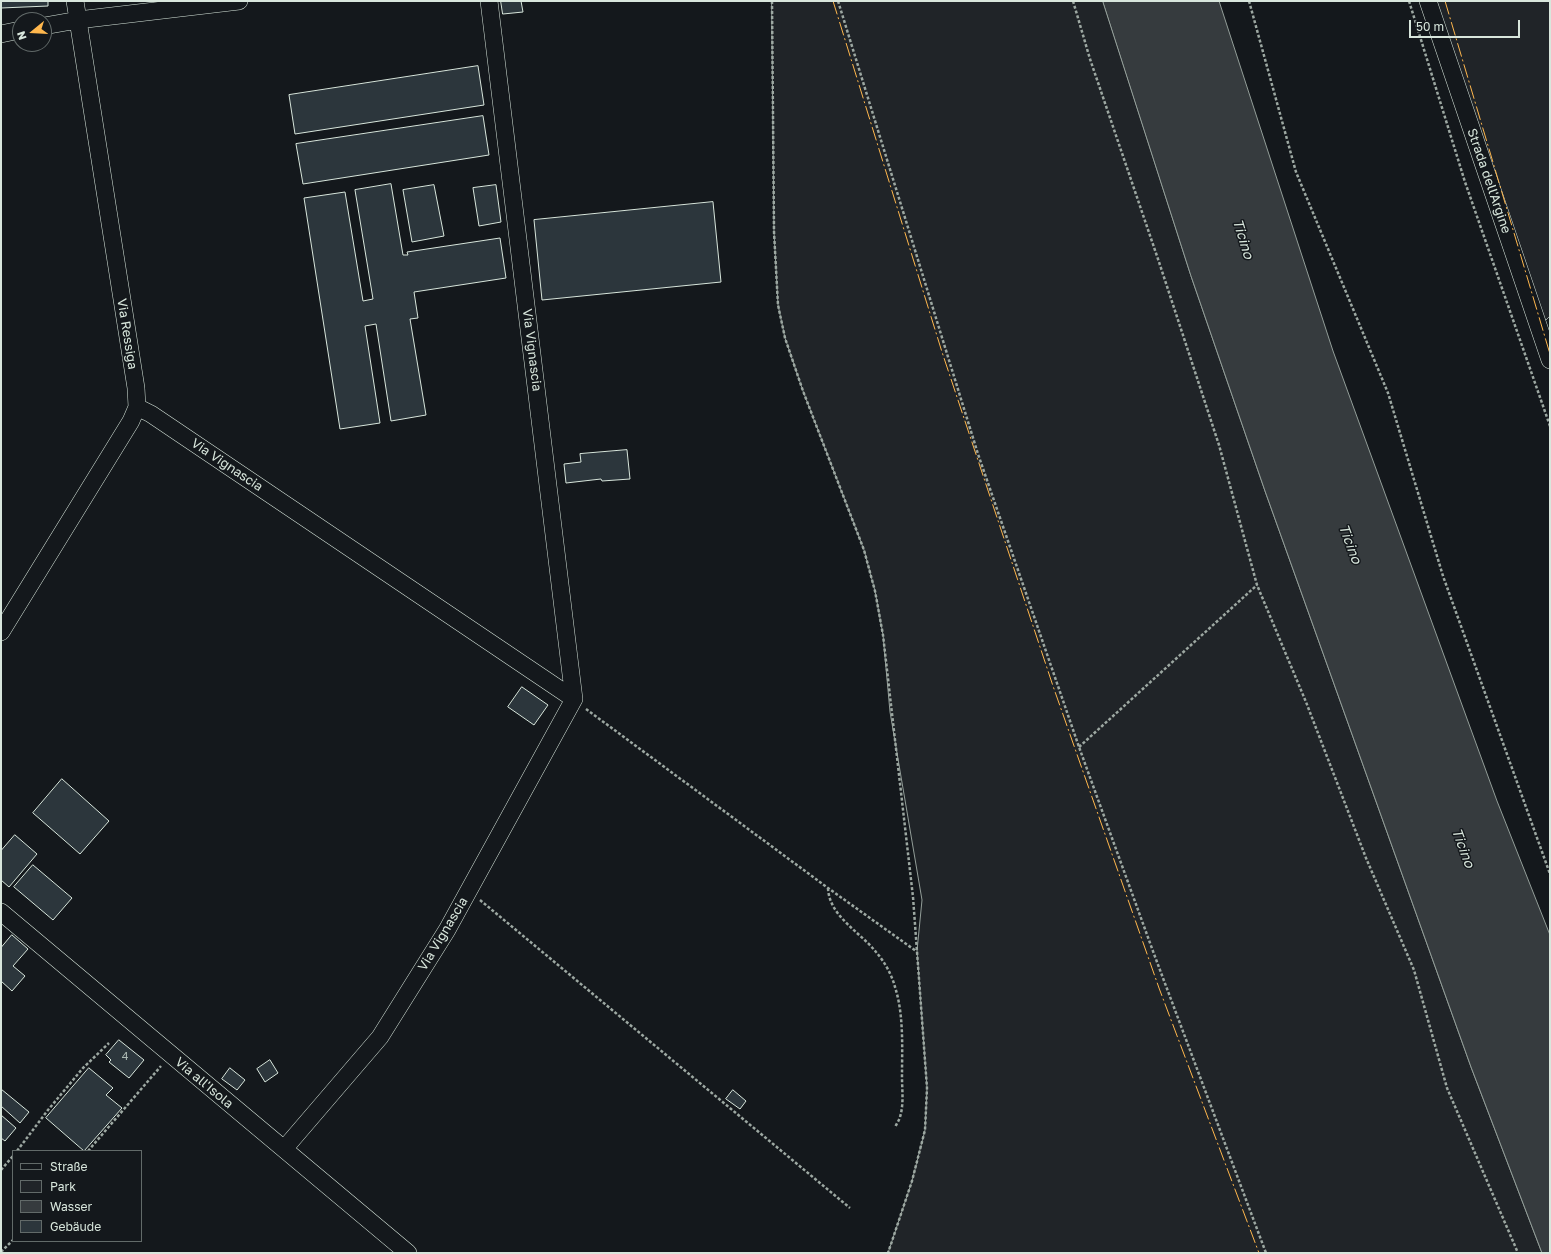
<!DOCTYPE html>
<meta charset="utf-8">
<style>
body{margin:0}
#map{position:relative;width:1551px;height:1254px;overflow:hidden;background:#14181c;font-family:"Golos Text",sans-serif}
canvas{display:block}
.frame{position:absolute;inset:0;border:2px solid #d8e6dc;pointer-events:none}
.legend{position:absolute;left:12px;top:1150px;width:130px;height:92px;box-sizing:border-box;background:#14181c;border:1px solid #626a69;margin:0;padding:5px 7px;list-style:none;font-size:12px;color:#d8e6dc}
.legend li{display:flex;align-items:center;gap:8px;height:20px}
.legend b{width:20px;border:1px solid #626a69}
.north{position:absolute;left:12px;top:12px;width:40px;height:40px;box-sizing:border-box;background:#14181c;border:1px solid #626a69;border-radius:50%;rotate:252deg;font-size:11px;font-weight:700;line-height:16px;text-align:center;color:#d8e6dc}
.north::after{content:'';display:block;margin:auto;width:14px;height:18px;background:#ffb74d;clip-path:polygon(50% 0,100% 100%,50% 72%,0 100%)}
.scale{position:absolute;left:1409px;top:20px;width:111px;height:18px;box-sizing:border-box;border:2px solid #d8e6dc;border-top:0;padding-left:5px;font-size:12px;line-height:14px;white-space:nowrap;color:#d8e6dc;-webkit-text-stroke:3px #14181c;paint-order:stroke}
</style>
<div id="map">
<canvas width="1551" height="1254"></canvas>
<div class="frame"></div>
<ul class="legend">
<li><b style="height:5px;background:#14181c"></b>Straße</li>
<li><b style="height:11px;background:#202428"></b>Park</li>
<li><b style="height:11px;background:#363b3e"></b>Wasser</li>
<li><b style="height:11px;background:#2c363c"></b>Gebäude</li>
</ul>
<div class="north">N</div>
<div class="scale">50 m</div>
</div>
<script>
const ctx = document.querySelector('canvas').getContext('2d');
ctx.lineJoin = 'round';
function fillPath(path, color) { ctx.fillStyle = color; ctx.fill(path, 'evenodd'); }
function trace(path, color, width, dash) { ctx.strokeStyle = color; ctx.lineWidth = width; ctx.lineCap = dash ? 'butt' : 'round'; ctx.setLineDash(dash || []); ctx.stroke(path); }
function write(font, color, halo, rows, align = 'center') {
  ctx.font = font + ' "Golos Text",sans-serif'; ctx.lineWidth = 3; ctx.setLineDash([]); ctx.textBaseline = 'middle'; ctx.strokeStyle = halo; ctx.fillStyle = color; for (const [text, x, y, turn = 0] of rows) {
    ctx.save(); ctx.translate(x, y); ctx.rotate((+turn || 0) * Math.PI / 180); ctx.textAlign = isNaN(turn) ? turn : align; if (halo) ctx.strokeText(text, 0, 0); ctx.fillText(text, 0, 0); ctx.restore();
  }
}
const green = new Path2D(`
 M772 1H1103L1191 276 1265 491 1471 1067 1542 1253H888L912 1181 925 1130 927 1088 917 951 922 900 890 712 883 635 875 591 864 550 803 391 785 338 778 305 774 232Z
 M1432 1H1550V316L1546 320 1537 313Z`);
const water = new Path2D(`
 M1103 1H1219L1333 351 1497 801 1550 935V1253H1542L1471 1067 1265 491 1191 276Z`);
const building = new Path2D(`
 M1 1H48V6L1 8Z
 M501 1H521L523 12 503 14Z
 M478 66 484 105 295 134 289 95Z
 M483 116 489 155 303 184 296 144Z
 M391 184 403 255H408L407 252 500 238 506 278 414 292 418 318 410 319 426 415 391 421 376 324 365 326 380 423 340 429 304 198 345 192 363 301 373 299 355 190Z
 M434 185 444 236 412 242 403 190Z
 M496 185 501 222 479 226 473 188Z
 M713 202 721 282 542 300 534 220Z
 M627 450 630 479 602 481 601 479 566 483 564 464 581 462 580 454Z
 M522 687 548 705 534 725 508 707Z
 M62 779 109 821 80 854 33 813Z
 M15 835 37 854 9 887 1 880V851Z
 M33 865 72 898 53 920 14 887Z
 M12 935 28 949 13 966 25 976 12 991 1 981V948Z
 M119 1040 144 1060 129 1078 109 1062 111 1060 106 1055Z
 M270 1060 278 1073 265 1082 257 1069Z
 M89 1068 113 1088 106 1095 122 1108 84 1151 46 1118Z
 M230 1068 245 1080 237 1090 222 1079Z
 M1 1089 29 1112 20 1123 1 1106Z
 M733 1090 746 1101 740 1109 726 1099Z
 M1 1115 16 1128 5 1141 1 1138Z`);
const path = new Path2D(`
 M772 1 774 232 778 305 785 338 803 391 864 550 875 591 883 635 913 897 927 1088 925 1130 912 1181 888 1253
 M838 1 978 454 1079 747 1154 954 1266 1253
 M1073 1 1090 59 1159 262 1219 445 1257 585 1306 702 1366 858 1414 970 1447 1088 1518 1253
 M1249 1 1296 172 1388 393 1443 576 1550 874
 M1409 1 1465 182 1550 426
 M586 709 828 888 916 951
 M1079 747 1257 585
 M828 888C829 916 860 932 876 952 884 961 892 975 895 987 904 1015 902 1048 902 1077 902 1090 904 1104 900 1117 899 1121 896 1124 895 1128
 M480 900 850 1208
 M17 1151 48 1110 83 1068 109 1043
 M88 1151 161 1066
 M1 1170 13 1156
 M1 1252 13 1240`);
const minor = new Path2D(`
 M489 1 574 699
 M1428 1 1550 360
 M44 26 78 20 239 1
 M1 34 20 30
 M137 407 151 414 574 699 447 930 380 1037 284 1149
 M1 632 131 421 137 407 136 388 75 1
 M1 912 408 1253`);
const power = new Path2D(`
 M833 1 942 352 1053 686 1159 988 1259 1253
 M1445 1 1550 354`);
const numberNames = [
 ["4",125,1057]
];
const streetNames = [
 ["Strada dell'Argine",1489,181,71],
 ["Via Ressiga",127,334,81],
 ["Via Vignascia",532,350,83],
 ["Via Vignascia",227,465,34],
 ["Via Vignascia",443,934,-59],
 ["Via all'Isola",204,1083,40]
];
const waterNames = [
 ["Ticino",1243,239,73],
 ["Ticino",1350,544,70],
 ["Ticino",1463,848,70]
];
fillPath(green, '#202428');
trace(green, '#939e99', 1);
fillPath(water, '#363b3e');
trace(water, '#939e99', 1);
fillPath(building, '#2c363c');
trace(building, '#d8e6dc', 1);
trace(minor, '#d8e6dc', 18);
trace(path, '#9da8a2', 2.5, [3, 2]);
trace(minor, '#14181c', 17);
trace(power, '#ffb74d', 1, [14, 3, 2, 3]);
write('11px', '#adbab4', null, numberNames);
write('13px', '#d8e6dc', '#14181c', streetNames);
write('italic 14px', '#d8e6dc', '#14181c', waterNames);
</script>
